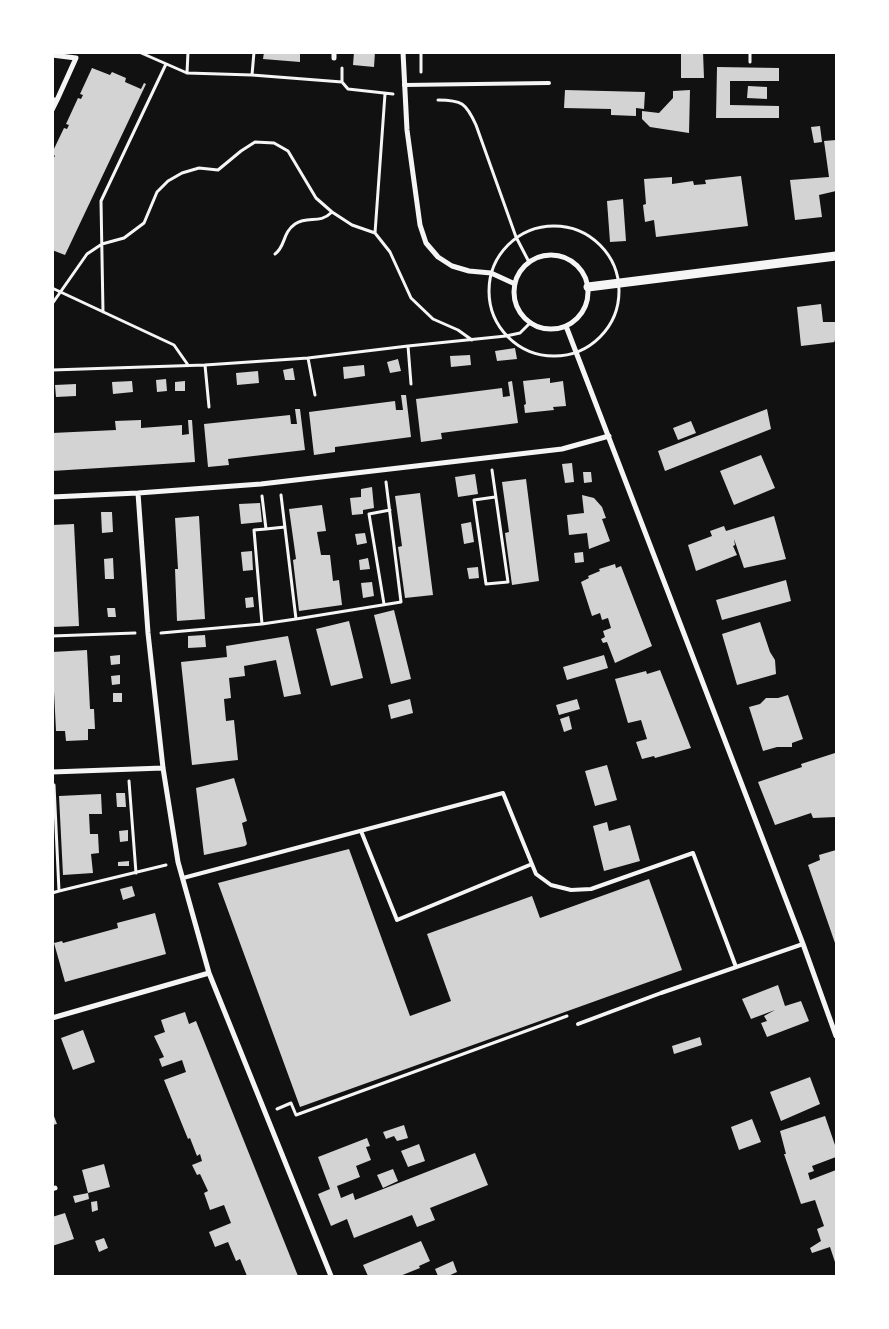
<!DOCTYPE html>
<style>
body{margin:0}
#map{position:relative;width:889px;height:1329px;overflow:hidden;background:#111;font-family:"Archivo Narrow",sans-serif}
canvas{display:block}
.frame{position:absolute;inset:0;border:54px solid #fff;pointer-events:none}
</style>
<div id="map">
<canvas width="889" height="1329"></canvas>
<div class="frame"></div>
</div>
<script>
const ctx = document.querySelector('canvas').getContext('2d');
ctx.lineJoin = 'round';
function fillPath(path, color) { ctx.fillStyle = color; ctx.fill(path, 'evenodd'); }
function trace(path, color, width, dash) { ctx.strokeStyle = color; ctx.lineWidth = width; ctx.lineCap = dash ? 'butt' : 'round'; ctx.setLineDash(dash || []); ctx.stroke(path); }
const building = new Path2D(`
 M264 52H300V62L263 59Z
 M354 52H375L374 67 353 65Z
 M681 52H703L704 78H681Z
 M717 67 779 68V81H730V105L779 106V118H716Z
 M92 68 110 75 112 72 126 78 125 82 141 89 144 83 146 84 65 255 52 250V160L55 156 52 153 64 128 67 129 69 125 66 124 78 98 81 99 83 95 80 94Z
 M748 86 767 87V99L747 98Z
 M565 90 645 92 644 109 636 108V116L611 115V109L564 108Z
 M690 90 689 133 650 127 642 119V111L659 113 673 98V91Z
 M820 126 822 142 814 143 811 127Z
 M836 140V191L819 195 822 217 795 220 790 180 829 177 824 141Z
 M741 176 748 226 656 237 654 220 645 222 643 205 646 204 644 179 672 177V184L693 181 694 185 706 184 705 180Z
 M623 199 626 241 610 242 607 201Z
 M821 304 823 322H836V340L834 341 835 342 801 346 797 307Z
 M515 348 517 359 497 361 495 351Z
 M470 355 471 365 451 367 450 356Z
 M398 359 401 371 390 373 387 362Z
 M364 365 365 376 344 379 343 367Z
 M293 368 295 380H285L283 370Z
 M258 371 259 383 237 385 236 373Z
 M550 378V383L563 381 566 406 553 407 554 410 525 413 524 405 526 404 523 381Z
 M166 379 167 391 157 392 156 380Z
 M132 381 133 392 113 394 112 382Z
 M185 381V391H175V382Z
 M512 381 518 423 441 433 442 439 421 442 416 399 502 388 503 397 510 396 508 382Z
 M76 384V396L56 397 55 385Z
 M401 395H406L411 437 335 447V452L314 455 309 412 395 401 396 410H403Z
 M295 409H300L305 450 228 459 229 465 208 467 204 424 290 415 291 424H297Z
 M767 409 771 429 665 471 658 451Z
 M141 420V428L182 425V435L189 434 188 420H192L195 462 52 471V433L116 430 115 421Z
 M691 421 696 433 678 440 673 428Z
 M761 455 775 488 734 505 720 471Z
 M572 463 574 482 565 483 562 464Z
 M583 472H591L592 482 584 483Z
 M475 474 478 494 458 497 455 477Z
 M526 479 539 581 512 585 505 533 509 532 502 482Z
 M372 487 374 508 363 510V514L352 515 350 498 361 497V489Z
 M420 493 433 595 405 598 398 547 402 546 395 496Z
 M582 495 594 498 602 507 606 518 602 519 610 541 589 549 587 533 569 535 567 515 584 513Z
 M260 503 262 522 241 524 239 504Z
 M322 505 326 531 317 532 321 555H330L333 581 339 580 342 605 299 611 293 560 296 559 289 509Z
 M101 512H112L113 532 102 533Z
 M199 516 205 619 177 621 175 569H178L175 518Z
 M774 516 786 559 744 568 734 539 735 545 733 546 737 555 696 571 688 545 712 536 710 531 724 526 726 531Z
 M471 522 474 542 464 544 461 524Z
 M74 524 79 626 52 627V525Z
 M365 533 367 543 357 545 355 534Z
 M252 551 253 570 243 571 241 552Z
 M583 552 584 562 575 563 574 553Z
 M113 558 114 579H105L104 559Z
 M368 558 370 569 360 570 359 560Z
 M615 564 616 568 621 566 652 646 615 663 607 642 603 643 601 639 605 637 603 631 611 628 608 618 602 620 600 613 592 616 581 582 589 578 588 576 600 571 599 569Z
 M478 567 479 578 469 579 467 568Z
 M786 580 791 601 722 620 716 600Z
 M372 582 374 596 363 598 361 583Z
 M253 597 254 607 246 608 245 598Z
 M107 608H115L116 617H108Z
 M394 610 411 679 391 684 374 615Z
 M349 621 363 678 331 686 316 629Z
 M760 622 770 652 775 660 776 674 737 685 722 634Z
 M205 635 206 647 188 648V636Z
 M288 636 301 694 284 697 276 660 244 666 245 676 229 678 231 698 224 699 226 721 234 720 238 760 192 765 181 662 227 657 226 646Z
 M87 650 90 709H94L95 729H88V740L66 741 65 731H56L52 652Z
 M120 655V664L111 665 110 656Z
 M604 655 608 668 567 680 563 667Z
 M660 670 691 748 655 758 654 756 642 759 636 742 647 739 641 720 628 723 615 679 646 671 647 674Z
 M120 675V684L112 685 111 676Z
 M113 693H122V702H113Z
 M788 695 803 739 792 743V747H777L763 751 749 707 760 704 766 698H778Z
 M410 699 413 713 391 719 388 705Z
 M577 699 580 709 559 715 556 705Z
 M569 716 572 729 564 732 560 719Z
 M835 753 836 817 813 818 811 813 775 825 758 782 802 767 801 764Z
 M607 765 617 800 595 806 585 771Z
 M234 778 247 821 242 823 247 844 245 846 204 855 196 788Z
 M116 793H125L126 807H117Z
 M101 794 102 814H89L90 834H98L99 853 91 854 93 873 63 875 59 796Z
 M607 822 609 831 630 825 640 861 604 871 593 826Z
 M128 830V841L120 842 119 831Z
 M349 849 410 1016 451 1001 427 934 532 896 540 918 649 879 682 970 300 1107 218 883Z
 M836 850V946L808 865 820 860 819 855Z
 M129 861V866H118V862Z
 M132 886 135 896 123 900 120 889Z
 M155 913 166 954 65 982 54 943 62 941 63 943 118 928 117 923Z
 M778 985 785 1006 801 1001 809 1021 767 1037 761 1023 767 1021 764 1016 775 1010 751 1019 742 999Z
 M185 1012 189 1024 196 1021 298 1276H247L240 1259 236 1261 228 1242 215 1247 209 1232 231 1223 224 1205 210 1210 204 1193 208 1191 200 1174 197 1175 192 1165 202 1161 200 1154 197 1156 190 1138 188 1139 164 1080 186 1072 182 1060 162 1067 159 1059 164 1057 154 1036 165 1032 161 1020Z
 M83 1030 95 1062 73 1070 61 1038Z
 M700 1037 702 1045 674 1054 672 1046Z
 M810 1077 820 1104 781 1121 770 1092Z
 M52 1111 57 1124 52 1125Z
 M825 1116 836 1148V1157L812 1166 814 1171 808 1173 810 1180 836 1170V1265L830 1247 812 1253 810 1248 821 1241 817 1229 824 1226 815 1200 801 1204 784 1154H786L780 1131Z
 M752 1119 761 1142 739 1150 731 1127Z
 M404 1125 408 1138 397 1141 394 1136 386 1139 383 1132Z
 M367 1138 370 1146 366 1147 371 1160 356 1166 360 1177 337 1186 341 1198 353 1193 355 1200 475 1153 488 1185 430 1208 435 1220 417 1227 412 1215 354 1238 347 1219 331 1226 318 1194 330 1189 318 1157Z
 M419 1144 425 1161 408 1167 401 1151Z
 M104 1164 110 1187 88 1193 82 1170Z
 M393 1169 398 1181 383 1188 377 1175Z
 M88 1193 89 1199 75 1203 73 1196Z
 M97 1201 98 1210 92 1212 91 1202Z
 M65 1213 74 1239 52 1246V1217Z
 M104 1238 108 1248 99 1252 95 1241Z
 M421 1241 430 1261 419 1266 420 1268 400 1276H368L363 1265Z
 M453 1261 457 1272 448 1276H438L435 1269Z`);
const path = new Path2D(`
 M139 52 187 73 252 75 342 82 348 89 393 94
 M421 52V72
 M750 62V52
 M187 73 188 52
 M252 75 254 52
 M342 82V68
 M438 100C462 100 466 103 476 125L516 237 529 262
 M489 291a65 65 0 1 1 130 0a65 65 0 1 1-130 0Z
 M375 233 385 94
 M275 254C286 246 282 233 295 224 309 215 319 225 332 212
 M52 288 174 345 188 365
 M52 304 87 254 102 244 124 238 144 223 157 192 168 181 182 173 199 168 218 170 241 151 255 142 274 143 288 151 316 198 332 212 352 225 375 233 390 252 411 298 433 319 458 330 472 340
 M103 312 101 201 166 64
 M408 346 411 384
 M308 358 315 395
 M205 365 209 407
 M52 370 205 365 308 358 408 346 506 336 520 333 531 322
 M492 470 508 582 486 584 474 500 495 497
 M262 496 266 529 254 530 262 624
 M266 529 285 527
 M384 604 369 514 390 510
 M296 619 401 602 386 482
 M161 633 262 624 296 619 281 495
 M52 636 135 633
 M129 781 136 873
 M59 891 166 865
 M52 893 59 891 54 785
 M277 1109 291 1103 296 1115 567 1016`);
const service = new Path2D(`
 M404 85 549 83
 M361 831 397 920 532 864
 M183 878 503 793 536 874 551 885 571 890 591 889 693 853 736 967
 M578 1024 661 993 803 944`);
const minor = new Path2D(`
 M403 52 407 130 420 225 426 243 438 257 452 266 469 271 491 273 515 284
 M52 55 76 58 57 100H52
 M334 58V52
 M52 110 57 100
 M514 292a37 37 0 1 1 74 0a37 37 0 1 1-74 0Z
 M566 326 803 944 836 1036
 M138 493 148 633 163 768 178 862 209 973 331 1276
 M52 497 138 493 261 484 562 449 609 436
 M52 772 163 768
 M52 1018 209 973
 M52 1189 55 1188`);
const tertiary = new Path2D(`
 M588 287 836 256`);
fillPath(building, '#d3d3d3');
trace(path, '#f5f5f5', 3);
trace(service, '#f5f5f5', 4);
trace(minor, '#f5f5f5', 5);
trace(tertiary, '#f5f5f5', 9);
</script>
